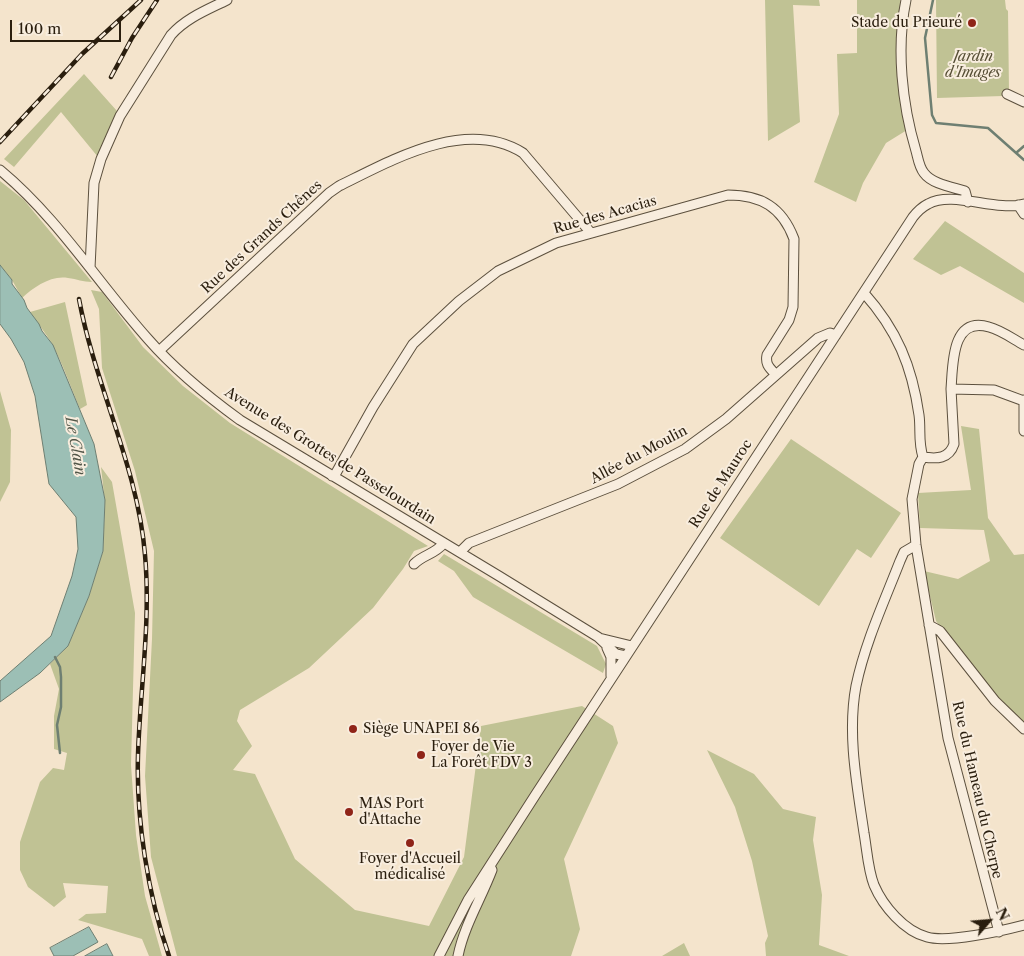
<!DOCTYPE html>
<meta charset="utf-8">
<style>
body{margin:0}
#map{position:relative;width:1024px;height:956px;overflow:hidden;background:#f4e4cc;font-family:"Libre Caslon Text",serif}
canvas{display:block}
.north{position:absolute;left:964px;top:896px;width:50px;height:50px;-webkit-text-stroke:4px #f8edde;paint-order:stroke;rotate:63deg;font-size:14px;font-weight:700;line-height:20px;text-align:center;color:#2a1e0e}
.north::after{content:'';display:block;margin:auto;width:18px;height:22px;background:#2a1e0e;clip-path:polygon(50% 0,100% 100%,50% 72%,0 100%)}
.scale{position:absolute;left:10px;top:20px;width:111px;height:22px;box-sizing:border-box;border:2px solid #2a1e0e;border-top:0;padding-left:6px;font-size:15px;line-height:18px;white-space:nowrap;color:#2a1e0e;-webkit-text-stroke:4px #f8edde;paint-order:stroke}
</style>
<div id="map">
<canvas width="1024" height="956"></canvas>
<div class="north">N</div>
<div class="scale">100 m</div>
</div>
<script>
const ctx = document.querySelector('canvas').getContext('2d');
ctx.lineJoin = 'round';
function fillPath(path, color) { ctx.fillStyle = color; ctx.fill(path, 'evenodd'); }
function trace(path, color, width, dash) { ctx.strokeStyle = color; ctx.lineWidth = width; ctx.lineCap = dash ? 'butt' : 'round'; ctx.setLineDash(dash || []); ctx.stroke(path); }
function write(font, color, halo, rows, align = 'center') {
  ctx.font = font + ' "Libre Caslon Text",serif'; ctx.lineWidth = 4; ctx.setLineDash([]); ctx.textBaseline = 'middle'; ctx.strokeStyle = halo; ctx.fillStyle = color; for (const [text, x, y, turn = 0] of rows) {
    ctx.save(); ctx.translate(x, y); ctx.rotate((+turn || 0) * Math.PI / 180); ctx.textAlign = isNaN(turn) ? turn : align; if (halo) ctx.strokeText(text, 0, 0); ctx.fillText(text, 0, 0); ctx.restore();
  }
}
const green = new Path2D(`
 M765 0H819L820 6 793 5 800 122 768 141Z
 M857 0H900L898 80 907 130 886 143 863 183 856 202 814 182 839 114 837 54 857 53Z
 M936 0H1005L1006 9 1008 11 1009 92 1003 96 937 98Z
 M84 74 117 111 98 157 61 112 14 167 4 159Z
 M0 181 24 200 92 282C83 282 77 279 68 278 51 275 34 287 22 298L12 280 0 265Z
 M945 221 1024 273V303L960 266 941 275 913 259Z
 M91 290 102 292 143 347 183 386 230 423 428 546 414 551 403 569 373 608 309 668 240 710 237 721 252 746 233 770 255 774 295 859 355 910 429 926 464 857 481 726 582 706 613 726 618 743 564 859 580 929 571 956H177L151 857 145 776 152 639 154 551 135 471 102 368 99 309Z
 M65 302 87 405 80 409C71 388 63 364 52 344 46 333 37 323 30 312Z
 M0 391 11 430 10 482 0 502Z
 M961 426 979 429 988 518 1014 555 1024 554V729L995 701 936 621 924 571 958 579 990 561 984 530 920 528 918 493 971 490Z
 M791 439 901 513 871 558 857 549 819 606 720 538Z
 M101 467 112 482 135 613 131 765 136 835 145 896 162 956H149L142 939 78 920 86 914 106 913 108 886 63 883 66 897 54 907 28 887 20 870V842L40 782 53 768 64 770 67 753 54 749V716L59 689 50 664 68 646 89 596 103 551 105 503Z
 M444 554 597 646 606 664 603 673 473 597 454 571 438 561Z
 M707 750 754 774 783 809 816 817 813 840 822 895 819 945 849 956H766L765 943 768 936 752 861 735 807Z
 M684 943 690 956H662Z`);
const water = new Path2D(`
 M0 265 12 280V284L24 300 27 308 39 324 42 331 53 345 94 444 105 500 103 551 89 596 68 646 40 673 0 702V681L51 636 72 576 78 549 76 517 49 484 35 396 24 362 11 339 0 324Z
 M89 927 98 942 73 956H54L50 948Z
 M107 944 113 956H85Z`);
const stream = new Path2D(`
 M933 0 925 38 932 115 936 123 988 128 1024 160
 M1016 153 1024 146
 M55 657 60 667 61 677V707L57 725 60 753`);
const minor = new Path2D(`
 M906 0C896 48 902 104 916 151 918 158 919 167 924 173 932 184 952 187 965 191L968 202
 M1007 94 1024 102
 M0 170C58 218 98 283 148 339 175 370 207 396 240 420L499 576 598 637 616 654 626 656
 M1018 205 1024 214
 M90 268 94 183 101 159 120 116 171 35C186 18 207 10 227 0
 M864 293C897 330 912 366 919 415 921 430 918 442 923 457L919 464 912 499 916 545 948 738 999 932
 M159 351 329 193 339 186C392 160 466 117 523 153L591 233
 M951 389C953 365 951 316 989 327 1001 330 1013 339 1024 345
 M1024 400V431
 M923 457C937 459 949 459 954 444L951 389 994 390 1024 401
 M332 476 336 473 373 407 413 344 459 301 498 271 556 243 728 195C761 195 782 207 794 239L793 307 789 320 767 355C765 365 770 368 776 375
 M916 545 904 552 900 561C884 602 865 643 856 686 847 734 857 785 864 833 867 850 868 870 874 885 883 906 904 931 927 937 948 943 1001 931 1024 925
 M460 552 469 543 618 484 685 449 726 419 818 338 830 333 836 335
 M414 564C424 554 434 555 444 543
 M929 625 940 631 995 701 1024 729
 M599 638 632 646
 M607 648 611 657V676
 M439 956 468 900 536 794 913 217C917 212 922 207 928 204 953 190 995 212 1024 204
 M458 956C464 926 481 899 492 870L491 868`);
const rail = new Path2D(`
 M111 77 132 38 157 0
 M0 142 82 54 141 0
 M79 299C95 386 138 467 145 555 151 622 140 689 138 755 136 819 148 896 169 956`);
const markers = [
 [972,23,5,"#8f2418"],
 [353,729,5,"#8f2418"],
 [421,755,5,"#8f2418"],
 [349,812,5,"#8f2418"],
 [410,843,5,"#8f2418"]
];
const poiNames = [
 ["Stade du Prieuré",962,23,"right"],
 ["Siège UNAPEI 86",363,729],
 ["Foyer de Vie",431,747],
 ["La Forêt FDV 3",431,763],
 ["MAS Port",359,804],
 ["d'Attache",359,820],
 ["Foyer d'Accueil",410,859,"center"],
 ["médicalisé",410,875,"center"]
];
const parkNames = [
 ["Jardin",973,57],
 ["d'Images",973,73]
];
const streetNames = [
 ["Rue des Acacias",605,215,-16],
 ["Rue des Grands Chênes",262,237,-43],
 ["Allée du Moulin",639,455,-28],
 ["Avenue des Grottes de Passelourdain",330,456,32],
 ["Rue de Mauroc",721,484,-57],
 ["Rue du Hameau du Cherpe",977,790,77]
];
const waterNames = [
 ["Le Clain",75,446,80]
];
fillPath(green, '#c0c294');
fillPath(water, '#9cbfb5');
trace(water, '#6e7f72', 1);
trace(stream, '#6e7f72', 2.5);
trace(minor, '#5c503e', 11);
trace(minor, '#f8edde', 9);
trace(rail, '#2a1e0e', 4.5);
trace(rail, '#f8edde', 2.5, [8]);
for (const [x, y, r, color] of markers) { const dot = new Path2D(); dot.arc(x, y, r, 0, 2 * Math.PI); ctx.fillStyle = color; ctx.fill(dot); trace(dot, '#f8edde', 2); }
write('14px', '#2a1e0e', '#f8edde', poiNames, 'left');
write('italic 14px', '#574f36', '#f8edde', parkNames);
write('14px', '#2a1e0e', '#f8edde', streetNames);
write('italic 15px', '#525648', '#f8edde', waterNames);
</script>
